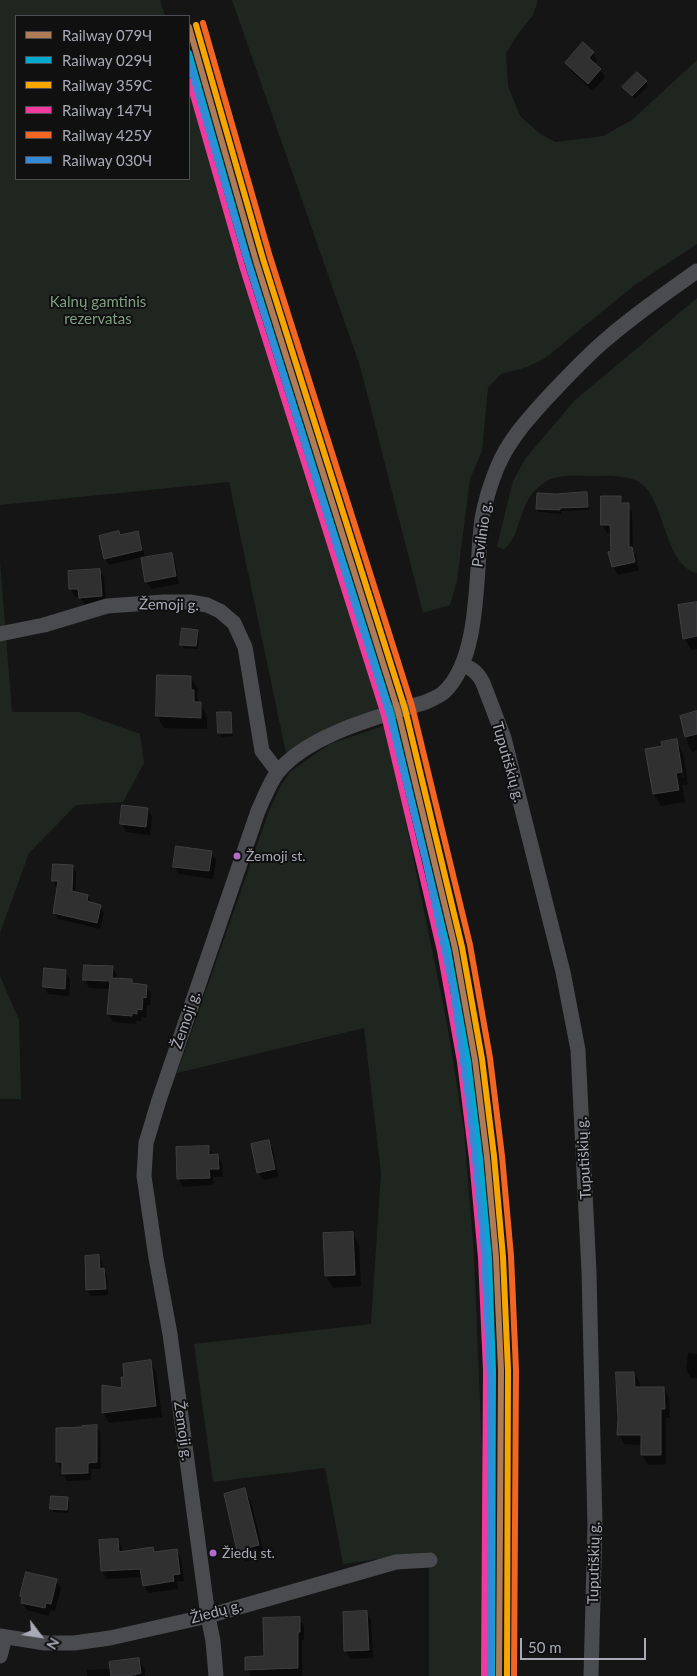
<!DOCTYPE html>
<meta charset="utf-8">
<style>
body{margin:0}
#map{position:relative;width:697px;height:1676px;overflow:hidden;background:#151516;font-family:Lato,sans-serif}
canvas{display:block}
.legend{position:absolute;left:15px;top:15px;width:175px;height:165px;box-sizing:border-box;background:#101011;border:1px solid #4d4e53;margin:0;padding:6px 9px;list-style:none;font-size:15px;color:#a8abb6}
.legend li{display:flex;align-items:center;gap:10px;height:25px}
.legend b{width:25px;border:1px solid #4d4e53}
.north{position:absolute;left:15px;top:1611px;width:50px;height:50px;-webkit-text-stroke:4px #101011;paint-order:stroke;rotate:121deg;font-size:14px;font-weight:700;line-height:20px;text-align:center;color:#a8abb6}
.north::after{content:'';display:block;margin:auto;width:18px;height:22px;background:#a8abb6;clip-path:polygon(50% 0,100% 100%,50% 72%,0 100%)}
.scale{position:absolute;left:520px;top:1638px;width:126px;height:22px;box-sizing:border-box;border:2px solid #a8abb6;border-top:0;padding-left:6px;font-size:15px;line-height:18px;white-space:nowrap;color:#a8abb6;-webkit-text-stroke:4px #101011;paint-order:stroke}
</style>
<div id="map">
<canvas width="697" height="1676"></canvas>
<ul class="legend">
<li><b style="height:6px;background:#b07c57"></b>Railway 079Ч</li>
<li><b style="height:6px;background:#00a9ce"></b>Railway 029Ч</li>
<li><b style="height:6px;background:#f7a600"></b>Railway 359С</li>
<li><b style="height:6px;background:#f13a9d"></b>Railway 147Ч</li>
<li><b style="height:6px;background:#f26522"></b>Railway 425У</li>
<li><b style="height:6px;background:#338bd7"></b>Railway 030Ч</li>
</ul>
<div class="north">N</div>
<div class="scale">50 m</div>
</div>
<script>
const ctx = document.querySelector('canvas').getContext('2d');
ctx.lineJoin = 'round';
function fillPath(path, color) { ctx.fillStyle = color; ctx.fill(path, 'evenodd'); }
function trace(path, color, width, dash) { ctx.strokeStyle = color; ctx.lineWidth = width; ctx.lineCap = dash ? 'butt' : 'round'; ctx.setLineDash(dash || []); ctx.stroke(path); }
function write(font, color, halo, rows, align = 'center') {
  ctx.font = font + ' Lato,sans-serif'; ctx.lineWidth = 4; ctx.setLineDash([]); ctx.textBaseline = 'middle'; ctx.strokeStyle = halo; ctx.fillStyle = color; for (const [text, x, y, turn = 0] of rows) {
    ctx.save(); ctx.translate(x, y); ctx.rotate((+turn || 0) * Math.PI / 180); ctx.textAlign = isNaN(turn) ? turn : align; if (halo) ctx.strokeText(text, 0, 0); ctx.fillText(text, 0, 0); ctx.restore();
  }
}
const green = new Path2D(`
 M0 0H160L165 16H16V179H189V90L285 409 379 708 329 727 286 753 229 482 0 505Z
 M232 0H538L533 15 515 38 506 54 508 86 520 116 539 133 555 142 603 136 632 120 697 60V244L636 284 544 359 527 367 501 374 488 388 482 451 470 479 457 581 450 605 423 613 360 366Z
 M697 298V573C663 566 665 493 637 481 621 474 605 476 588 476 572 476 554 474 541 485 524 498 522 517 515 534 513 540 508 545 504 550L497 546 513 481 525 459 575 400Z
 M0 561 12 712H79L140 734 144 763 123 802 76 805 29 853 0 933Z
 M386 725 447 1023 464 1130 474 1256 484 1500 482 1676H429V1552L343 1564 325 1468 213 1482 194 1344 371 1324 381 1173 364 1028 177 1073 269 811 280 787 290 772 308 759 330 744Z
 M0 976 19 1020 21 1099H0Z`);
const shadow = new Path2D(`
 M593 53 597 61 594 64 600 69 605 77 593 91 571 71 566 63Z
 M646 82 648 86 635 99 624 87Z
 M586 493 588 496 589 510 561 511V514L539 512 537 509 556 495Z
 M620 497 625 505H628L632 513 633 550 636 556 639 570 618 575 613 567 610 553 613 552 612 533H607L602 525Z
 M137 533 141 539 145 559 171 554 175 562 179 584 151 589 146 581 142 557 109 565 105 559 100 537 120 536Z
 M99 570 104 578 106 603 85 605 80 597H75L71 589Z
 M697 603V649L691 650 684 638Z
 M197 631 199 634 198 649 183 648 181 644Z
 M158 677H191L198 689 197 698 207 716V729L164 728 157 716Z
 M697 712V750L692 752 688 744 681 717Z
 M230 713 232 717 233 736 222 737 220 733 219 714Z
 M676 741 683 753 688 784 682 785 685 802 661 806 654 794 647 750 664 747ZM678 752H680L684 778H682Z
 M148 809 152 817 150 835 126 832 122 824Z
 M211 852 216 860 213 879 179 874 174 866Z
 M72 866 76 873 75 893 88 896 92 904 100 906 104 913 100 929 58 919 54 912 59 888H57L53 881Z
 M112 967 117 975 116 979 131 981 134 985 146 986 151 994 150 1005H147L146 1017H141V1021H136V1024L113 1022 108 1014 111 989 89 988 85 980Z
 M66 972 70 980 69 996 48 994 44 986Z
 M268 1142 273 1149 278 1177 263 1180 258 1172Z
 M208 1147 213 1155 218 1156 222 1164 223 1177H213V1185L183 1187 179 1179Z
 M352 1233 359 1245 361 1286 333 1288 326 1276 324 1235Z
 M99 1256 102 1262 103 1270 107 1276 108 1295 91 1296 87 1290Z
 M688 1353 697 1354V1378H691L686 1370Z
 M150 1361 156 1372 162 1417 109 1423 103 1412Z
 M634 1373 640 1383V1388H664L669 1398 670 1418H666V1464L648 1465 642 1455V1445L624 1444 619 1434Z
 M96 1426 100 1433 101 1469H91V1480L67 1481 63 1474V1469H61L57 1462Z
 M244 1490 251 1502 265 1557 245 1562 238 1550Z
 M67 1498 69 1502 68 1513 53 1512 51 1509Z
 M118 1540 122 1548V1553L152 1548 155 1553 176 1550 181 1558 184 1581 177 1582 178 1589 148 1593 144 1585 143 1577 107 1579 102 1571Z
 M56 1580 61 1588 55 1611 50 1610 49 1616 27 1610 22 1603 23 1599 21 1596Z
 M367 1612 371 1620 373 1658 350 1659 346 1651Z
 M299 1618 304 1626V1640H302V1676H251L247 1669 265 1658Z
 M139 1660 145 1670V1676H87V1670L111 1669Z`);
const building = new Path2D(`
 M583 42 594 52 589 58 601 69 588 84 565 63Z
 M637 72 647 81 632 96 622 87Z
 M587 492 588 507 560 508V510L536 509 537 493 556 494Z
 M601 496H621V503H629V547H632L635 562 612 567 608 552 611 551 610 525H601Z
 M119 531 120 535 138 531 142 550 104 559 99 536Z
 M172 553 176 576 145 582 141 558Z
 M100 569 102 596 79 598 78 589H69L68 571Z
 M697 602V636L683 639 678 605Z
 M182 628 198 630 196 646 180 645Z
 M157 675 191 676V690H194V702H201V718L156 716Z
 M697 711V734L685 737 680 716Z
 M217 712H231L232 733H218Z
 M677 739 682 772 676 773 679 790 653 794 645 749 662 746 661 742Z
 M122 805 148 808 146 827 120 824Z
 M176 846 212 851 209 871 173 867Z
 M53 864 73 865 72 891 88 895 87 901 101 905 97 923 53 913 58 881H52Z
 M84 965 113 966 112 978 132 979V983L147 985 146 998 143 997 142 1010 137 1009V1014L132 1013V1016L107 1014 110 981 83 980Z
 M44 968 66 970 65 989 43 987Z
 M269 1140 275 1169 257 1173 251 1144Z
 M209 1146V1155L218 1154 219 1169H209L210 1178 177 1179 176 1147Z
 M353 1232 355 1275 325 1276 323 1233Z
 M99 1255 100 1269 104 1268 106 1289 86 1290 85 1256Z
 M151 1360 156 1406 102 1413V1385L122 1388 121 1377H124L123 1364Z
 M616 1372H634L635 1387H664L665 1409H661V1455H641V1435H617L618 1419Z
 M97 1425V1462L88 1463V1473L62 1474V1462H56V1428L82 1427V1426Z
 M245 1488 259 1545 237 1551 224 1494Z
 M51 1496 68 1497 67 1510 50 1509Z
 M118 1539 119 1552 153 1547 154 1552 177 1549 180 1574 173 1575 174 1581 143 1586 140 1569 101 1571 99 1540Z
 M26 1572 57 1579 51 1604 46 1603 45 1608 21 1603 22 1597 20 1596Z
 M367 1611 369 1650 344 1651 343 1612Z
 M300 1617V1632H298V1668L245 1670V1657L264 1656 263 1618Z
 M139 1658 141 1673 129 1676H111L109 1662Z`);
const minor = new Path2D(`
 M0 634 44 625 107 606 164 602H190L207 605 220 611 234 623 245 647 262 751 278 772
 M462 664C473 669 478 673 483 683L504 738 563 972 578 1050 589 1272 595 1525 591 1676
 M0 1636 45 1643H74L110 1638 208 1616 396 1562 430 1560
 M0 1656 5 1637
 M216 1676 213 1641 208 1616 170 1334 156 1258 144 1176 146 1143 159 1100 258 811C264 798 269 784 277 773 308 734 381 716 426 702 432 699 438 697 443 693 482 659 475 567 482 519 485 502 490 485 497 468 508 441 527 420 547 398 567 377 587 355 609 337 637 313 667 292 697 271`);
const rail1 = new Path2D(`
 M189 27 256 261 398 711 455 948 475 1060 487 1157 496 1257 501 1370 499 1676`);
const rail2 = new Path2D(`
 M189 53 249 263 391 713 448 950 468 1061 480 1158 489 1258 493 1370 492 1676`);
const rail3 = new Path2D(`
 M196 25 263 259 405 709 462 947 482 1059 494 1156 503 1257 508 1370 507 1676`);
const rail4 = new Path2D(`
 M189 81 242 266 384 715 440 951 460 1062 472 1159 481 1258 486 1370 484 1676`);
const rail5 = new Path2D(`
 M203 23 270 257 412 706 470 945 490 1058 502 1156 511 1256 516 1370 514 1676`);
const rail6 = new Path2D(`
 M189 63 246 258 389 714 426 864 453 990 470 1112 483 1236 490 1377V1676`);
const markers = [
 [237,856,4.5,"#b06ccc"],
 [213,1553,4.5,"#b06ccc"]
];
const busNames = [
 ["Žemoji st.",246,856],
 ["Žiedų st.",222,1553]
];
const parkNames = [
 ["Kalnų gamtinis",98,302],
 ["rezervatas",98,319]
];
const streetNames = [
 ["Pavilnio g.",482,534,-82],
 ["Žemoji g.",169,605,1],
 ["Tuputiškių g.",508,762,74],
 ["Žemoji g.",186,1020,-71],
 ["Tuputiškių g.",584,1158,-93],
 ["Žemoji g.",183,1431,82],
 ["Tuputiškių g.",594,1563,-89],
 ["Žiedų g.",216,1612,-15]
];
fillPath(green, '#1f2620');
fillPath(shadow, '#0007');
fillPath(building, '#303031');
trace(building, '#3e3f42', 1);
trace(minor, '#4a4b4e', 15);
trace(rail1, '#b07c57', 6);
trace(rail2, '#00a9ce', 6);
trace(rail3, '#f7a600', 6);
trace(rail4, '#f13a9d', 6);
trace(rail5, '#f26522', 6);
trace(rail6, '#338bd7', 6);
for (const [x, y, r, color] of markers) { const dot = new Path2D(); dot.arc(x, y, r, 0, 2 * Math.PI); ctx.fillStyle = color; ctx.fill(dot); trace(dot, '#101011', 2); }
write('14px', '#a8abb6', '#101011', busNames, 'left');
write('15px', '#809f83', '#101011', parkNames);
write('15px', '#a8abb6', '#101011', streetNames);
</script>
